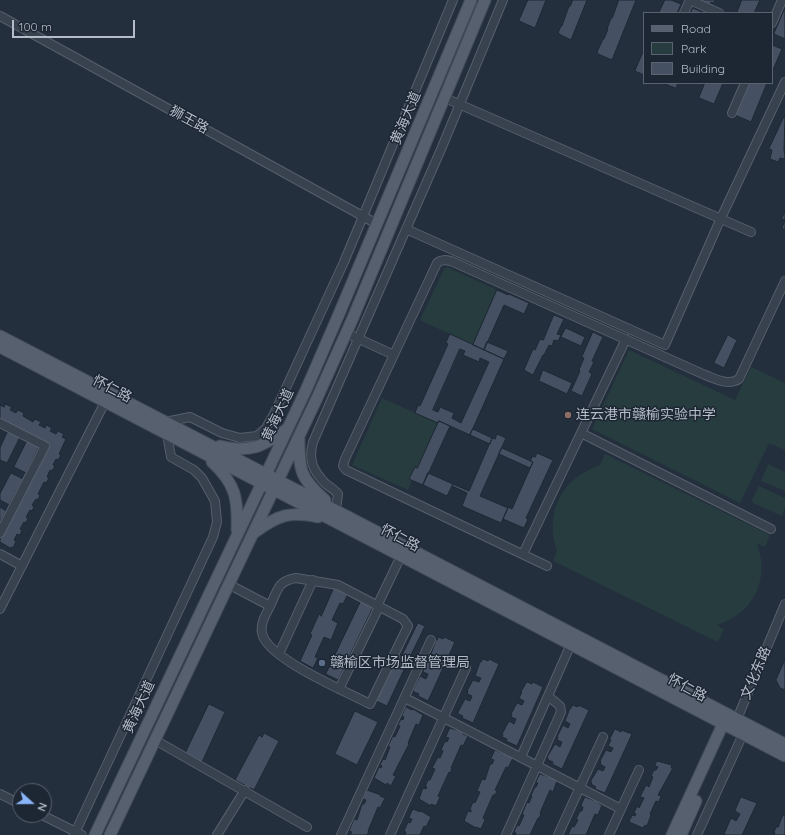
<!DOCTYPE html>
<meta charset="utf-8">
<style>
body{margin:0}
#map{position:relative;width:785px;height:835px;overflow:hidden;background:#242f3e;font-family:Quicksand,sans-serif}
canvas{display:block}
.legend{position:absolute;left:643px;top:12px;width:130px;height:72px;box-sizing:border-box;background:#1d2633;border:1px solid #59626f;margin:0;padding:5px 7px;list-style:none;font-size:12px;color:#b4bcc9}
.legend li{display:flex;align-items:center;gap:8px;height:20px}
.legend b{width:20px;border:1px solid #59626f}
.north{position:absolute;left:12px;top:783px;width:40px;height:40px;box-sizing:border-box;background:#1d2633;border:1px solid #59626f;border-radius:50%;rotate:111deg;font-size:11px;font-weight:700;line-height:16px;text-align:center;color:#b4bcc9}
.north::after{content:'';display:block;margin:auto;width:14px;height:18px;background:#8ab4f8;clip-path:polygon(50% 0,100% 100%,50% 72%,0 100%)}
.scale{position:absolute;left:12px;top:20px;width:123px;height:18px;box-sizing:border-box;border:2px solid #b4bcc9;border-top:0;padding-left:5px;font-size:12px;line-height:14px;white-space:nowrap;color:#b4bcc9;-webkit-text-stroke:3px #1d2633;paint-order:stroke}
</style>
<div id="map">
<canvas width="785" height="835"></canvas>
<ul class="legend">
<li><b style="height:5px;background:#56606e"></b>Road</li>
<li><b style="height:11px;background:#263c3f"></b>Park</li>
<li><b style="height:11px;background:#455162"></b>Building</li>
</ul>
<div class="north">N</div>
<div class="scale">100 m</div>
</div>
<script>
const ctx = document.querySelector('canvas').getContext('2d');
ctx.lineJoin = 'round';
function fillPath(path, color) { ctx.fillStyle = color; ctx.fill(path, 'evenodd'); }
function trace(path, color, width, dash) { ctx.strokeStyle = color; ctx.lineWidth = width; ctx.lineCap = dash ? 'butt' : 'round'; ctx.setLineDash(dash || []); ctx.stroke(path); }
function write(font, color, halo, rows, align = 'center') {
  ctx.font = font + ' Quicksand,"Noto Sans SC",sans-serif'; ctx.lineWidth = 3; ctx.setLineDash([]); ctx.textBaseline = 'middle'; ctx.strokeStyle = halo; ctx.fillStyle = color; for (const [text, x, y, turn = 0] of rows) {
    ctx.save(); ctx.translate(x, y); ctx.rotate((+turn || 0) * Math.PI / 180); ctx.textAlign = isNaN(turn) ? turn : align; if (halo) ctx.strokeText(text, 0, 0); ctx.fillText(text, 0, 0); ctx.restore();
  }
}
const green = new Path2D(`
 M447 267 497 290 473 345 420 320 444 269Z
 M629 350 735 400 751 367 785 383V450L769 443 740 503 592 429Z
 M382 398 438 423 417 468 415 467 410 479 412 480 408 490 352 465Z
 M605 454 770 535 765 547 757 543C770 580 754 613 717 625L724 629 718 642 553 561 557 551C544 512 561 479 600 465Z
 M768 464 785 472V491L761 481Z
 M759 486 785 498V508L782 516 751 502Z`);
const building = new Path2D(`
 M528 0H546L535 28 519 21Z
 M573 0H587L571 40 559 34V33H558L561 26H562L569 6H570Z
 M619 0H636L612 60 598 54V53L597 52 603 39H604L608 29H607L611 18H612Z
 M665 0H671L681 4 677 13H659Z
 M700 0H715L714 3 711 2 710 4Z
 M742 0H760L754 13H737Z
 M693 8 704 13H691Z
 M785 8V39L774 34Z
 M772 45 782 49 772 72Z
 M644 50V75L635 71Z
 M663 83H678L676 88Z
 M705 83H723L714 104 699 98Z
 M749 83H767L751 122 735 115Z
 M784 117 785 118 784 149 785 157 784 159 780 158 778 162 770 159 772 150 769 149Z
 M785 211V230L782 228 785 220 782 219Z
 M497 290 508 295 509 294 529 303 524 314 504 305 484 350 473 345Z
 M554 315 564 319 557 334 561 335 558 341 554 340 552 346 549 345 544 355H543L533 375 524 370 533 349 535 350 540 339 543 340Z
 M566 328 585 337 581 346 561 337Z
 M593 332 603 337 592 361 594 362 589 372 592 374 582 396 571 391 580 371 579 370 584 358 582 357Z
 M450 334 504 359 470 435 439 421 438 423 415 413 418 405 420 406 448 344 446 343ZM460 349 465 351 463 355 479 362 480 358 489 362 461 423 452 418 454 413 440 407 438 412 433 410Z
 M728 335 737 340 724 368 714 363Z
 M487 342 508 351 504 359 484 350Z
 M543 370 572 383 567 394 539 381Z
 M5 404 12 407 10 410 16 413 18 410 24 413 23 416 33 422 35 419 41 422 39 425 45 428 46 425 52 428 50 431 56 434 58 431 64 434 62 437 66 439 59 454 61 455 58 460 56 459 53 465 55 466 52 471 50 470 47 477 49 478 46 483 44 482 38 494 40 495 38 500 36 499 32 505 34 507 32 511 30 510 26 517 28 518 26 523 24 522 20 529 22 530 20 535 17 534 14 540 16 541 13 548 11 547 10 548 0 542V539L49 444 0 419V405L4 407Z
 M439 421 450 426 423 485 409 479 415 467 417 468Z
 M473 429 492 438 490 444 470 435Z
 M8 431 20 437 7 463 0 460V448Z
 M497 434 506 438 480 496 508 508 501 523 462 506 467 493 452 486 453 484 469 491 492 438 495 439Z
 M27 441 39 447 26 473 14 467Z
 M502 448 533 462 530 468 499 454Z
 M537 453 553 460 526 518 528 519 524 528 503 519 508 507 512 509 533 462 530 461 533 456 535 457Z
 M11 473 23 479 9 505 0 500V494Z
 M428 473 453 484 447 496 423 485Z
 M0 507 6 511 0 523Z
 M334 588 348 594 343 604 340 603 332 620 338 623 331 640 324 637 315 657 318 658 313 668 300 661 312 635 310 634 319 614 321 616Z
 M361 601 373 607 338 680 326 674Z
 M418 623 425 626 409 659 402 656Z
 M438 637 443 639 444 637 455 642 428 701 418 696 419 694 414 692 413 690 420 676 426 679 428 674 423 672 424 669H423L429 658 434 660 436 656 431 654 436 640H437Z
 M398 654 409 659 387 706 376 701Z
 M483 659 488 661 489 659 499 664 473 723 462 718 463 716 458 714V712L465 699 470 701 472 696 467 694 468 691H467L473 680 479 682 481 678 475 676 480 662H481Z
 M785 660V690L780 688 776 680Z
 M527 682 532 684 533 682 543 687 517 746 506 741 507 739 502 737 503 735 502 734 509 721 514 724 516 719 511 717 512 714H511L517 703 522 705 524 701 519 698 522 692H521Z
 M209 704 225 712 202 762 185 754Z
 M572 705 578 707V705L589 710 562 769 552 764 553 762 548 760V758L547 757 555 744 560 747 562 742 557 740 558 737H557L563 725 568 728 570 724 565 721 570 708H571Z
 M406 707 412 710 413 709 423 715 419 725 416 724 408 743 409 744 393 775 396 776 391 786 387 783 386 785 374 778 379 767 381 768 382 766 380 765 383 759 385 760 390 747 388 746 393 736 395 737 400 726 398 725 401 719 403 720 404 717 402 716Z
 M355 711 378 722 357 765 335 754Z
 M450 728 464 732 463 734 468 736 463 746 461 745 451 768 452 769 450 773 449 772 438 796 440 797 436 806 431 804V806L419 799 423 788 426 789 427 787H425L428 780H430L435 769 432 768 438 757 440 758 443 751 441 750 445 741 447 742 449 738 446 737Z
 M615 729 621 732V730L632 734 605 793 595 789 596 787 591 784 592 782H590L598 769 603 771 605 767 600 764 601 762 600 761 606 750 611 752 613 748 608 746 611 740 610 739Z
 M264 733 279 741 254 790 235 780 259 735 262 737Z
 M495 750 502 753 503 752 513 758 508 768 506 767 495 790 497 791 495 795H493L483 818 485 820 481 829 476 827V828L464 821 468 811 471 812V810L470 809 473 802 475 803 480 792 477 791 482 779 485 780 490 764H492L494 760 491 759Z
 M657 761 672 765 671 768H673L658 795 661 796 659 802 656 801 650 814 651 815 647 826 645 825 643 828 629 822 632 815 635 816 636 814 634 813 637 806 639 808 644 798 640 797 646 785 649 787 653 777 651 776 654 770H656L658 767 655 766Z
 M540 774 553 778V779L557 781 553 792 550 790 540 813 541 814 539 818H538L530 835H512L513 834 515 835 516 833 514 832 517 825 519 826 524 815 522 814 527 802 529 803 532 796 531 795 535 787H536L538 783 536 782Z
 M367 790 381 795 380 796 385 798 380 808 378 807 368 831H369L367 835H350L352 832 349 831 354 819 357 820 362 804H364L366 800 363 799Z
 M585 797 598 802V803L602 805 598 815 595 814 586 835H568L572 826 574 827 578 820 576 819 580 811H582L583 807 581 806Z
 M741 797 757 803 742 835H726L724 834 731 818 736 821 740 814 735 811Z
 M413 809 420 812 421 811 431 817 426 827 424 826 420 835H405L406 832 404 831 408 822 410 823 412 819 409 818Z
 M783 815 785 816V835H774L775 833 774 832 776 827H778Z`);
const minor = new Path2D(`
 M690 0 719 13
 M684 13 690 0
 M0 16 377 224
 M772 23 782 0
 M445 98 751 232
 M732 113 745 83
 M406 229 665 345 721 218 785 82
 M346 333 394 355
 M165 422 190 417 222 433 240 438 257 436 266 428 274 414 344 262 453 0
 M0 423 45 446 0 533
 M581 433 771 529
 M336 510 338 494C335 490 330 487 326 484 313 471 308 460 313 442L442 147 503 0
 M0 554 22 566
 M523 554 626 339
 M547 566 346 470 343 466 345 459 437 263C441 259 446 260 451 261L705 375C716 379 728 386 739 379L785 281
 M296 578 338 585 403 619 408 626 370 704C347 692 266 658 262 633 260 622 267 613 271 604 278 589 278 581 296 578Z
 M228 584 270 606
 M377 606 401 556
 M0 609 105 402
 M279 654 313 580
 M339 689 379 607
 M405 698 621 809
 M737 719 785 604
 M155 740 307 827
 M521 757 571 644
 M0 794 20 804
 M42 815 82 835
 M74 835 213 537 217 522 215 501 202 478 194 470 171 457 167 434
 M217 835 245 790
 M341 835 431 640
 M390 835 466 668
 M506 835 561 712 560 706 548 696
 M558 835 603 737
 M609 835 639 770
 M697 835 743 734`);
const major = new Path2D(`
 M0 336 785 744
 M0 347 785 756
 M299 439C299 470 300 478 325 500
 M220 446C251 453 262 447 287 429
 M212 462C236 484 238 499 237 530
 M255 532C278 515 290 511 318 517
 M95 835 306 390 339 314 471 0
 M110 835 318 396 352 320 485 0
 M672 835 723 724
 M681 835 696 801`);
const markers = [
 [568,415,4,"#8d6e63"],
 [322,663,4,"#5c6f8a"]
];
const streetNames = [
 ["黄海大道",406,118,-67],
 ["狮王路",189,120,29],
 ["怀仁路",112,389,27],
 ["黄海大道",278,415,-65],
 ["怀仁路",400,538,27],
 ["文化东路",756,673,-67],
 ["怀仁路",687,688,28],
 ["黄海大道",139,707,-65]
];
const poiNames = [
 ["连云港市赣榆实验中学",576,415],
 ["赣榆区市场监督管理局",330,663]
];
fillPath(green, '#263c3f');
fillPath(building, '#455162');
trace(building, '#1f2835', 1);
trace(minor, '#565f6c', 10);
trace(major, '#414a57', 13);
trace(minor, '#38414e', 8);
trace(major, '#56606e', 11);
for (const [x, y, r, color] of markers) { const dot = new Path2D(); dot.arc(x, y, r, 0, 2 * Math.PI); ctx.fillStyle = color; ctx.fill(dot); trace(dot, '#1d2633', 1.5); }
write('14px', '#b4bcc9', '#1d2633', streetNames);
write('14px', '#b4bcc9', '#1d2633', poiNames, 'left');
</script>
